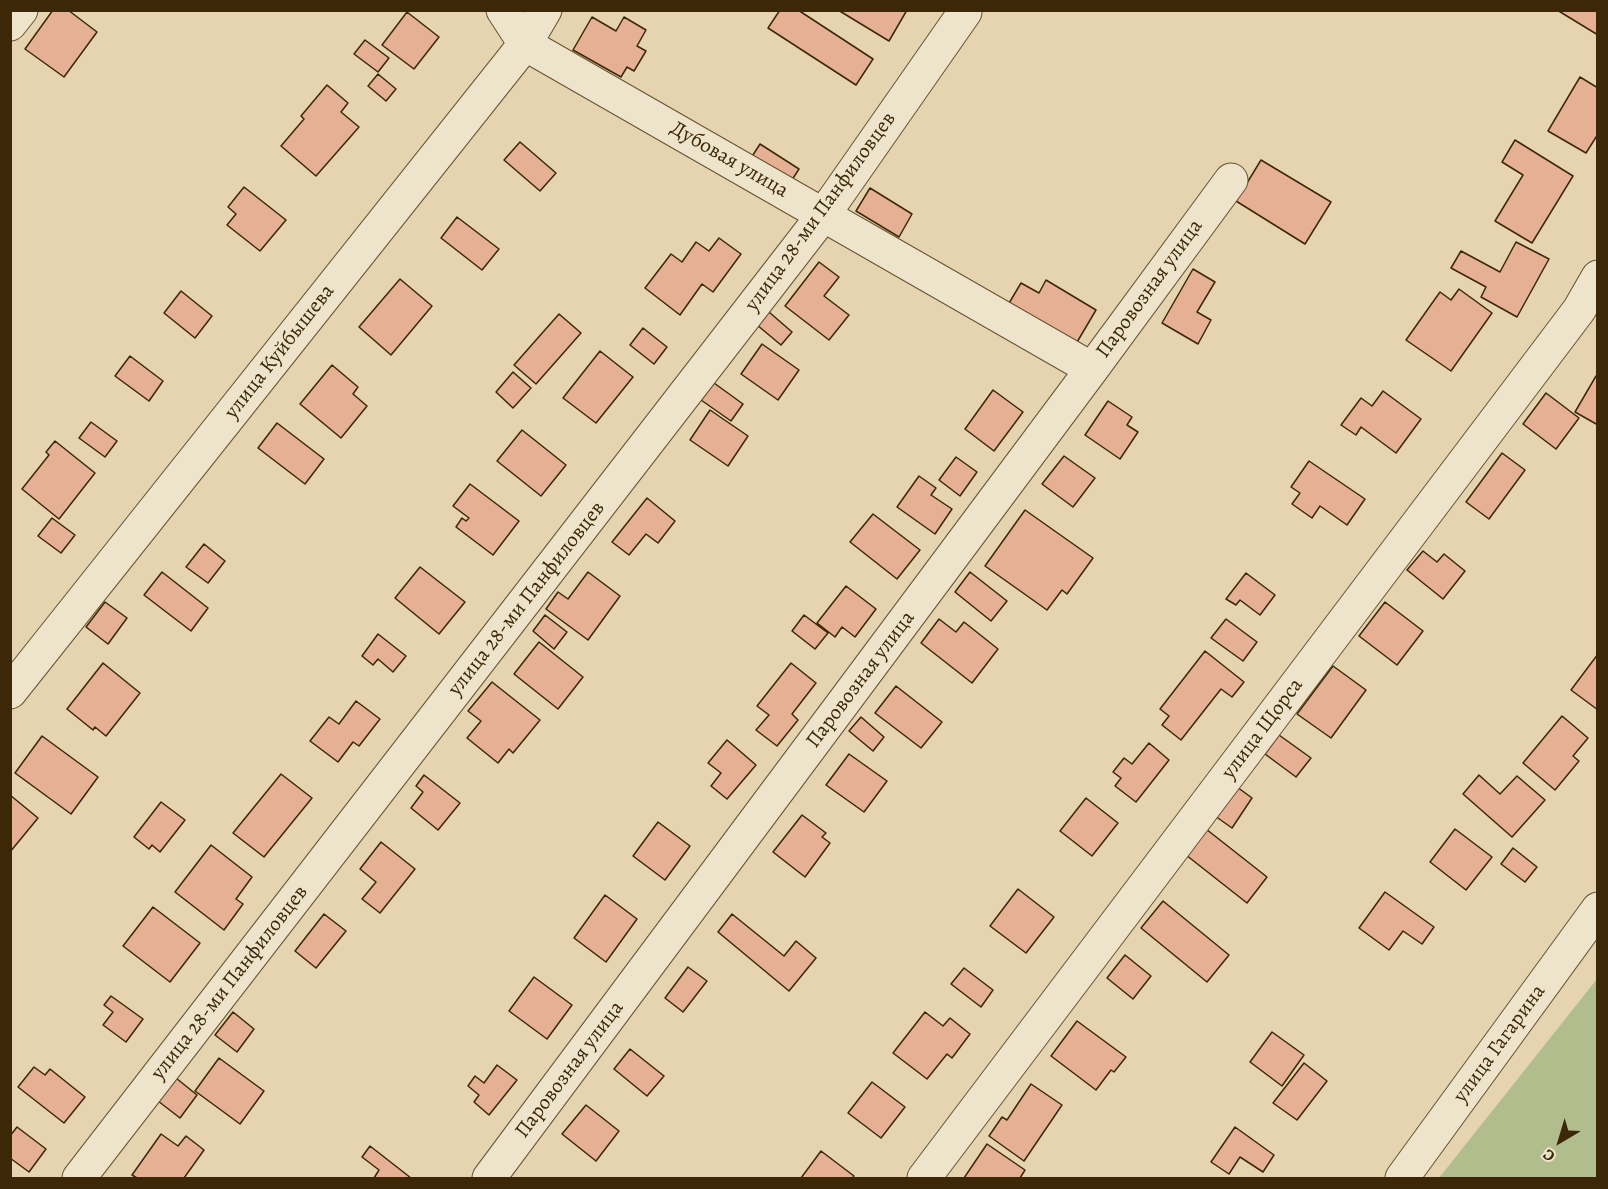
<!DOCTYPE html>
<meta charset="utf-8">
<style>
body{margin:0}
#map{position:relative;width:1608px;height:1189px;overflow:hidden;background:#e5d4af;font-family:Alegreya,serif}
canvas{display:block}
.frame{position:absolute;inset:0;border:12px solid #3c2706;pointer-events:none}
.north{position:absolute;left:1530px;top:1111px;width:60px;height:60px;-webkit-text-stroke:4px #eee3cb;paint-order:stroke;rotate:218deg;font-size:16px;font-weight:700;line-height:24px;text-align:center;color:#3c2706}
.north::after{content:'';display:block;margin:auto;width:21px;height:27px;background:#3c2706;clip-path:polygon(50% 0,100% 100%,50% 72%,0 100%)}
</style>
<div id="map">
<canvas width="1608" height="1189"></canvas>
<div class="frame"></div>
<div class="north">С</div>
</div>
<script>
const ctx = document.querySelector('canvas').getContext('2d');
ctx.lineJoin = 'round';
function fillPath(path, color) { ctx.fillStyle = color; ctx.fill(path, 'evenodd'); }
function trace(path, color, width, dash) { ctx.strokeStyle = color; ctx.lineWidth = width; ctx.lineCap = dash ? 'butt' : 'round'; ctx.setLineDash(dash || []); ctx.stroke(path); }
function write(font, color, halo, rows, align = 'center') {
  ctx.font = font + ' Alegreya,serif'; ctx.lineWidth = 4.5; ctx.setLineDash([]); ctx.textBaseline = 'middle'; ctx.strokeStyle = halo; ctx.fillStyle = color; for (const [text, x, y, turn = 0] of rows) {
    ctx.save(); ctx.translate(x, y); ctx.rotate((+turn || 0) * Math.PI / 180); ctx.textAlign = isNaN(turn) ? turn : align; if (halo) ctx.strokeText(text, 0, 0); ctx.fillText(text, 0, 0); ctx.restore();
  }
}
const green = new Path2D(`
 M1597 979V1178H1439Z`);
const building = new Path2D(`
 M53 10H68L97 32 64 77 25 49Z
 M780 10H798L873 59 856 85 768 28Z
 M838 10H907L889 41Z
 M1557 10H1598V35Z
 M407 12 439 37 414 69 382 45Z
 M592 17 616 31 624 17 646 30 637 46 646 51 634 71 627 67 621 77 573 50Z
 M365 40 389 58 378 72 354 54Z
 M378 74 396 89 386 101 368 86Z
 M1580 77 1598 88V134L1586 153 1548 131Z
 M327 85 348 103 341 112 359 127 316 176 281 146 304 119 301 116Z
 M1515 140 1573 176 1532 243 1495 221 1523 175 1502 162Z
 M520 142 556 173 540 191 504 160Z
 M760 144 799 169 790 183 751 158Z
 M1261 160 1331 202 1305 244 1236 201Z
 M244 187 286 220 260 251 227 225 236 214 228 207Z
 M870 188 912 214 899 237 856 211Z
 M457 217 499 249 482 270 441 238Z
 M719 238 741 254 713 292 702 284 680 315 645 288 671 254 682 262 696 242 709 251Z
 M1516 242 1549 259 1517 317 1481 297 1486 287 1451 268 1461 251 1500 272Z
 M819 262 839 277 824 296 849 315 829 340 785 306Z
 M1193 269 1215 282 1197 312 1211 320 1198 344 1162 323Z
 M400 279 432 306 391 355 359 327Z
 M1046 280 1096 310 1073 349 1005 310 1021 283 1039 293Z
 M1459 289 1492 313 1451 371 1406 340 1440 292 1451 300Z
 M181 291 212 316 195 338 164 313Z
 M769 312 792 332 781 345 757 325Z
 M559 314 581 333 536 384 514 365Z
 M643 328 667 347 654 364 630 345Z
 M762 344 799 370 778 400 741 374Z
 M600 351 633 377 596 423 563 398Z
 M130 356 163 381 149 401 115 376Z
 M332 365 358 387 353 394 367 406 341 438 300 404Z
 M513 372 531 388 513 408 496 392Z
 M1596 376 1598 377V425L1575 412Z
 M714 383 743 404 731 421 701 400Z
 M993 390 1023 412 994 451 965 429Z
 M1383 391 1421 419 1396 453 1361 427 1356 435 1341 425 1361 398 1372 406Z
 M1546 393 1579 418 1556 449 1523 424Z
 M1108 401 1132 417 1127 425 1138 432 1120 459 1085 435Z
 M710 410 748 436 728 466 690 440Z
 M91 422 117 441 105 457 79 438Z
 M277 423 324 459 305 484 258 448Z
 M522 430 566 465 541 496 497 461Z
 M55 441 95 473 59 519 22 489 49 455 46 452Z
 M1502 453 1525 470 1489 519 1466 502Z
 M1064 456 1095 478 1073 507 1042 484Z
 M956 457 977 472 960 496 939 480Z
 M1309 461 1365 499 1347 525 1320 506 1312 518 1292 504 1300 493 1291 487Z
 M919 476 936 488 931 495 952 509 935 534 897 507Z
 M470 484 519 521 493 555 456 527 462 518 466 521 469 518 453 506Z
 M647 498 675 521 658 543 646 534 629 555 612 542Z
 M1025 510 1093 558 1067 594 1062 590 1047 610 985 566Z
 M873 514 920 550 897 579 850 542Z
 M52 518 75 535 61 553 38 536Z
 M204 544 225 561 208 583 186 567Z
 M1423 551 1437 562 1444 554 1465 571 1443 599 1407 570Z
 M420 567 465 602 439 634 395 598Z
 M162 572 208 608 191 631 144 595Z
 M588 572 620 596 588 640 546 609 558 592 568 599Z
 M970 572 1007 601 991 621 955 592Z
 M1246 573 1275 595 1260 615 1240 600 1236 605 1226 599Z
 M846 586 876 609 855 637 842 627 835 637 817 623Z
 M105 602 127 618 108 644 86 627Z
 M1385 602 1423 631 1397 665 1359 636Z
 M545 615 567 632 554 649 533 631Z
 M804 615 828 633 815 649 792 631Z
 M939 619 956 632 964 622 998 649 972 683 921 643Z
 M1226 619 1257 642 1243 661 1211 638Z
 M378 634 406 656 393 672 378 659 373 665 362 656Z
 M539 642 583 677 558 709 514 674Z
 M1205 651 1244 682 1232 697 1221 689 1181 740 1162 725 1169 716 1160 709Z
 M1598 654V710L1571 690Z
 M103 663 140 693 106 736 95 727 93 730 67 709Z
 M791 663 816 683 792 714 798 720 777 746 756 730 769 715 757 706Z
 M1333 666 1366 690 1331 738 1297 714Z
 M492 682 540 720 513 753 509 749 498 763 467 738 481 721 468 711Z
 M896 686 942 722 921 748 875 713Z
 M356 701 380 719 359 746 353 742 338 762 310 741 329 717 339 724Z
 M1562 716 1588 738 1573 756 1579 761 1555 790 1523 763Z
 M861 717 884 737 873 751 849 731Z
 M1279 735 1311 758 1296 777 1265 754Z
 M42 736 98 777 71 814 15 773Z
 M727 740 756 765 727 799 711 786 721 773 708 763Z
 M1149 743 1169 760 1136 802 1115 786 1121 778 1113 772 1124 758 1132 764Z
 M849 754 887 781 864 812 826 785Z
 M281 774 312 798 264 857 233 833Z
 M424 775 460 803 438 830 411 808 423 792 416 786Z
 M1479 775 1500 794 1517 776 1545 800 1512 837 1463 794Z
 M1229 781 1252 798 1232 828 1208 811Z
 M10 795 38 818 10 852Z
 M1086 798 1118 823 1092 856 1060 831Z
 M161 802 185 820 160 852 152 845 149 849 134 837Z
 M802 815 826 833 822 837 830 843 805 877 773 852Z
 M658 822 690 846 665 880 633 856Z
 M1206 829 1267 877 1247 903 1186 855Z
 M1455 829 1492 857 1466 890 1430 862Z
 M381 842 415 869 380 913 362 899 376 882 360 869Z
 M211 845 252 877 236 899 243 904 224 930 175 892Z
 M1513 848 1537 867 1525 882 1501 864Z
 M1018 889 1054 917 1026 953 990 926Z
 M1385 892 1434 927 1422 944 1403 931 1389 950 1359 928Z
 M605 895 637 919 606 962 574 938Z
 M1163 901 1229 955 1207 982 1141 928Z
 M153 907 200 943 170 982 123 946Z
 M324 914 346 931 316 968 295 951Z
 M732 914 784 956 796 941 816 958 789 991 718 932Z
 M1125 955 1151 976 1133 999 1107 978Z
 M688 967 707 981 683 1012 665 998Z
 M964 968 993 990 981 1007 951 984Z
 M534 977 572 1005 547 1039 509 1011Z
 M111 996 143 1019 126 1042 103 1025 113 1012 104 1005Z
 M233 1012 254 1029 237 1052 215 1035Z
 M925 1012 943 1026 950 1018 970 1034 952 1058 947 1054 927 1079 893 1053Z
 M1077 1021 1126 1057 1114 1072 1111 1070 1096 1090 1051 1056Z
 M1272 1032 1304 1055 1282 1086 1250 1062Z
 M630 1049 664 1076 647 1096 614 1069Z
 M219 1058 264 1091 240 1124 195 1091Z
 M1304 1063 1327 1081 1297 1120 1273 1103Z
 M497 1065 517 1080 489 1115 474 1102 479 1095 468 1086 475 1076 484 1083Z
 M34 1067 45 1075 50 1069 85 1097 64 1123 18 1087Z
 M176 1078 197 1095 180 1118 158 1101Z
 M872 1082 905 1107 881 1138 848 1113Z
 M1031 1084 1062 1105 1024 1161 989 1136 1002 1117 1007 1120Z
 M586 1105 619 1131 596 1161 562 1134Z
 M17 1127 46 1149 29 1172 10 1158V1136Z
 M1235 1127 1274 1155 1263 1172 1240 1157 1229 1174 1211 1162Z
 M161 1134 178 1146 186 1136 204 1150 184 1178H137L132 1175Z
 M987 1144 1025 1170 1020 1178H964Z
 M370 1146 411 1178H374L379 1170 362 1157Z
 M821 1151 854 1176 852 1178H801Z`);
const minor = new Path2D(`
 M503 10 525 44 1092 369
 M10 24 21 10
 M10 692 525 44 545 10
 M79 1178 824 214 965 12
 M489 1178 1092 369 1231 180
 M924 1178 1579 310 1598 277
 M1402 1178 1598 909`);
const streetNames = [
 ["Дубовая улица",729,160,30],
 ["улица 28-ми Панфиловцев",821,212,-54],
 ["Паровозная улица",1150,289,-54],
 ["улица Куйбышева",280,352,-52],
 ["улица 28-ми Панфиловцев",527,599,-52],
 ["Паровозная улица",861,680,-53],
 ["улица Щорса",1263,729,-53],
 ["улица 28-ми Панфиловцев",230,983,-52],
 ["улица Гагарина",1500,1044,-54],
 ["Паровозная улица",570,1070,-53]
];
fillPath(green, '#b1bd8d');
fillPath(building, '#e5b093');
trace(building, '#3c2706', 1.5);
trace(minor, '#665230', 35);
trace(minor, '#eee3cb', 33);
write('21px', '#3c2706', '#eee3cb', streetNames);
</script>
